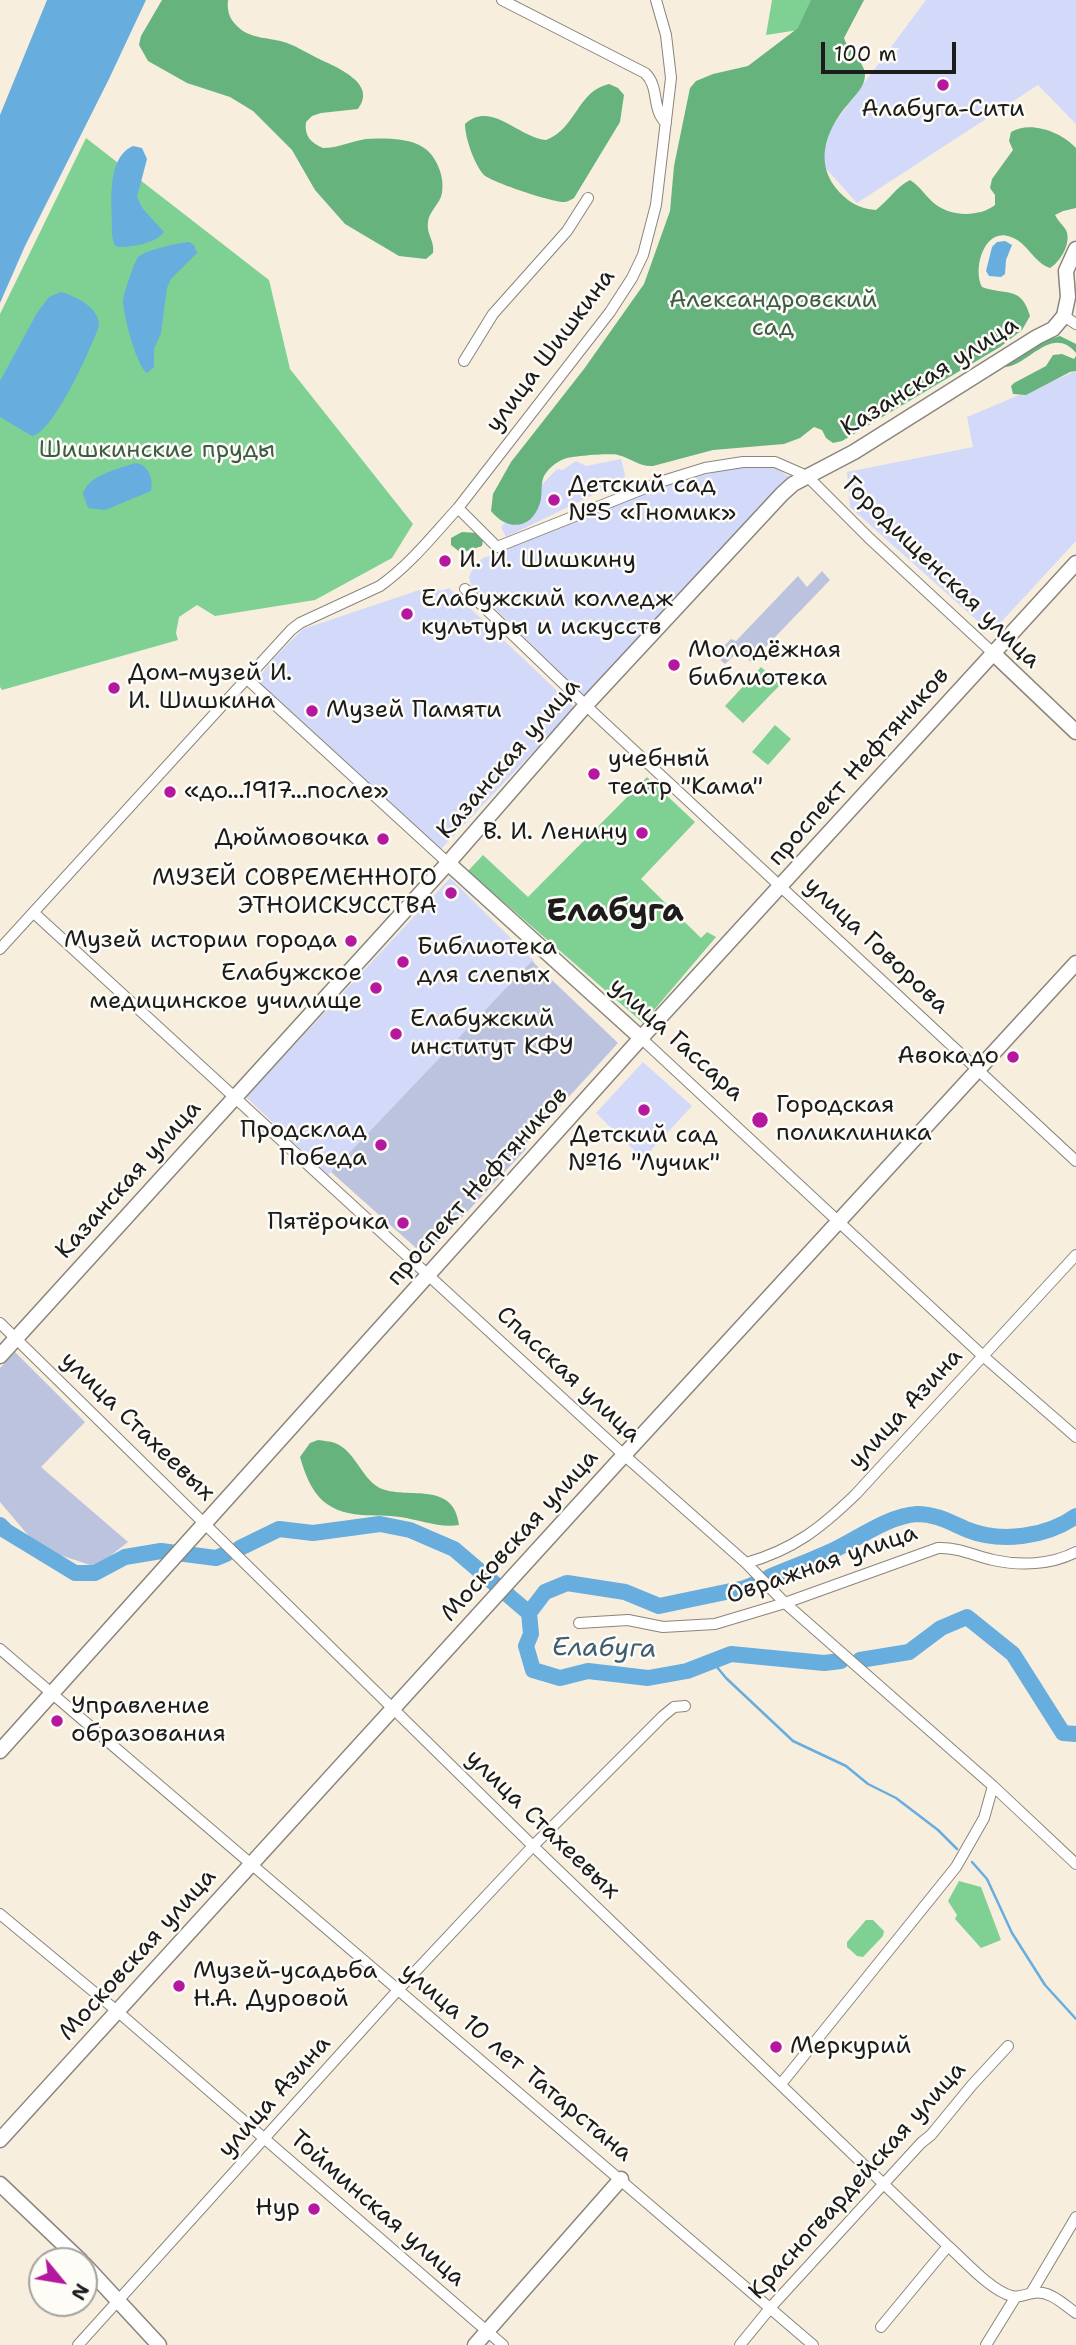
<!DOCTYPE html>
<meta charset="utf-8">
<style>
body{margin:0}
#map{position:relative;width:1076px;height:2345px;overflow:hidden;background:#f8eede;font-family:"Shantell Sans",sans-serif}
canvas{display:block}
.north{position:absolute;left:28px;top:2247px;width:70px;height:70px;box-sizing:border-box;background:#fdfcf7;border:2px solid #a3a29f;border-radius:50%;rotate:120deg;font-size:19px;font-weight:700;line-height:28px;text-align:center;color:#1c1c1c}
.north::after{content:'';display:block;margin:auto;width:24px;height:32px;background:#b5179e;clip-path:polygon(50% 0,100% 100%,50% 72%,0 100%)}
.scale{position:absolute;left:821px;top:42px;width:135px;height:32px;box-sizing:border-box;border:4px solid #1c1c1c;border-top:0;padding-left:9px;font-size:21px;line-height:24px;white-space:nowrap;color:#1c1c1c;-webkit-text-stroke:5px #fdfcf7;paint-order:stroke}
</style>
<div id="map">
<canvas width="1076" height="2345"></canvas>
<div class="north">N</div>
<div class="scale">100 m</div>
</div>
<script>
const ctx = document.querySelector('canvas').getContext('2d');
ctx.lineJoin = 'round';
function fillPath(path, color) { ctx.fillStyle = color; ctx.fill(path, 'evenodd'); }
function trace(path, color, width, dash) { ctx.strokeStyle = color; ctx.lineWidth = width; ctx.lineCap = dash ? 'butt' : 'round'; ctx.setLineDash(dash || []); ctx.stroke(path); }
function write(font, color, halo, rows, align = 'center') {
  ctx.font = font + ' "Shantell Sans",sans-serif'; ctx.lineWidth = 5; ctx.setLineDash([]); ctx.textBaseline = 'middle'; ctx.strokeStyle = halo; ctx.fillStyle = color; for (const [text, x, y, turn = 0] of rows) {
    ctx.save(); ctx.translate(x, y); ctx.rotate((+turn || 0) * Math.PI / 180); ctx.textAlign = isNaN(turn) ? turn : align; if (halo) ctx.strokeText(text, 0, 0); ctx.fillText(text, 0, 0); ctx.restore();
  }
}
const built = new Path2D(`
 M926 0H1076V124L1038 85 857 203 812 153Z
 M1076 371V541L991 633 850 507 847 472 973 447 967 417Z
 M621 459 626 479 506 537 501 527 557 469 563 470 576 461 586 466Z
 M743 465 773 466 789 477 785 484 587 695 584 696 471 585 469 577 474 566 483 558 666 485Z
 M431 586 440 591 449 588 575 708 441 849 257 681 271 661 303 629Z
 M450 878 534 961 328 1175 246 1097Z
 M643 1062 692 1106 643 1159 596 1113Z`);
const industrial = new Path2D(`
 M822 571 830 580 751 662 739 651 725 664 715 655 731 639 736 641 798 576 807 587Z
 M532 961 618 1043 524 1146 526 1149 440 1241 416 1248 331 1172Z
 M15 1352 85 1422 41 1467 128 1542 96 1567 39 1548 0 1502V1368Z`);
const green = new Path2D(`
 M772 0H823L812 28 766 35Z
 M86 138 269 280 290 369 413 524 392 558 315 600 215 616 197 605 179 617 176 633 178 640 2 690 0 687V314Z
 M761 667 780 685 743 723 725 706Z
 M775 725 791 739 768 765 752 752Z
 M647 777 695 822 641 879 701 938 707 932 716 937 643 1023 468 871 483 855 528 897Z
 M959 1881 981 1887 1001 1940 981 1948 955 1919 957 1915 948 1901Z
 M866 1920H873L884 1931 883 1936 863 1957 857 1956 847 1947V1942Z`);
const forest = new Path2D(`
 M162 0H228C227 10 229 18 236 25 249 40 271 37 287 43 298 47 307 53 317 58 336 67 378 83 358 109L321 113 312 116 306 122C304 136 311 143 323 148 338 148 352 141 366 139 380 138 408 138 421 146 436 154 445 176 442 193 440 204 429 211 428 222 426 234 435 241 433 253L426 259 399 256 345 224 315 190 292 150 253 111 230 97 187 83 148 61 139 45 141 36Z
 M811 0H864L844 38C848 51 865 62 865 75 865 87 855 95 849 103 828 127 814 159 835 187 846 201 859 209 876 210 888 201 897 186 910 180 921 187 926 197 935 204 951 217 980 217 995 205V195L990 188 992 179 1013 150 1009 141 1011 132C1030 120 1062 132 1076 148V208L1063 211 1055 215C1058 221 1063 225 1066 230 1072 243 1060 262 1050 268 1033 262 1028 243 1011 237 985 226 972 268 982 287 1006 296 1021 285 1030 316L1022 330 1000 347 842 441 833 443 826 438 822 430 814 427 800 438 784 444 713 450 653 466C639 467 631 458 618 455 610 453 572 456 564 459 556 462 548 469 544 476 540 485 543 493 540 503 532 529 508 532 491 511L493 494 511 462 584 369 644 284 670 211 674 166 690 88 696 81 713 74 748 66 798 28Z
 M609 84 618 88 624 95 620 122 574 198C570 200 568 202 564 202 554 203 488 181 483 174 474 163 465 138 465 124 491 100 519 138 546 140 577 128 577 91 609 84Z
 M1060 336 1076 344V353C1051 323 1026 369 1003 367L1038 343Z
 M1062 354 1074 359 1076 356V371L1070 372 1026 395 1013 394 1011 386 1014 383 1046 366 1053 355Z
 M462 532 477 533 483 540 482 546 461 553 451 545V538Z
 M318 1440C323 1441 330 1441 335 1443 356 1451 362 1481 382 1489 409 1499 454 1481 459 1525 439 1528 420 1520 400 1517 388 1515 375 1516 362 1515 322 1512 310 1491 300 1457L310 1443Z`);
const water = new Path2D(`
 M47 0H146L108 81 25 246 0 303V115Z
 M133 146 142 148 147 159 137 197 143 209 164 232C155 244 132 247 118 247L114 244 112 235C113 209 104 159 133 146Z
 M1005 241 1012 245 1006 260 1005 274 1001 277 989 276 986 271 992 247 997 242Z
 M189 242 194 245 197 253 171 279 167 288 161 333 154 349V367L147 373C136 365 124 317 123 302 122 298 135 260 138 257 146 250 178 243 189 242Z
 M61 292C77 297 99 307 99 326 91 348 54 432 32 436L0 417V381L37 313 49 297Z
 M135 463C148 464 154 479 151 491L105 510 88 508 83 494C88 475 118 469 135 463Z`);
const stream = new Path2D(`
 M712 1661 726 1678 793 1741 846 1766 868 1784 896 1798 938 1830 957 1849
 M972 1862 987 1879 1012 1933 1045 1985 1076 2019`);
const river = new Path2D(`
 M0 1525 6 1531 75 1573H95L125 1557 161 1551 216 1558 226 1554
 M240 1548 279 1529 313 1533 380 1524 410 1530 454 1549 529 1613 531 1634 526 1646 533 1670 560 1678 588 1671 648 1678 687 1671 731 1654 824 1663 841 1661
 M769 1577C790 1568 813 1560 834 1550 859 1538 888 1516 917 1514 937 1514 951 1523 968 1530 1001 1543 1047 1537 1076 1516
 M529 1613 545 1592 567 1583 625 1592 659 1606 745 1588 755 1584
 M860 1660 909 1652 941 1628 967 1617 1013 1654 1063 1733 1076 1734`);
const street = new Path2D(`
 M502 0 645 73C660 87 651 109 666 123
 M1064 316 1076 324
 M464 361 493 314 567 231 588 198
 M458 508 610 312 632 278 643 255 656 205 671 78 666 35 656 0
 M465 589 597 716 1076 1161
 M246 678 448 863
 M34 913 624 1455 746 1563 785 1603 993 1786 1076 1864
 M0 949 291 630 300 623 380 586C411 564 433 535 458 508L497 547 663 481 705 468 743 462H775L807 476 869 538 993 653
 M641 1038 983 1356 1076 1437
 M0 1323 533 1846 948 2246C964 2260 991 2291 1012 2296 1019 2298 1026 2294 1033 2293 1050 2290 1063 2304 1076 2313
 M746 1563C793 1550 821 1528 856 1494L1076 1255
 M579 1623 628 1620 663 1627 715 1624 785 1603 938 1548C958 1547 975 1556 993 1560 1020 1566 1051 1565 1076 1552
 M0 1649 813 2345
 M0 1914 117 2011 503 2345
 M781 2084 956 1867 984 1818 993 1786
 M1031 2293 1076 2217
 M881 2327 948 2246
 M78 2345 398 1990 533 1846 663 1716 674 1707 685 1706
 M740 2345 771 2307 921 2143 931 2135 972 2085 1008 2046
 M986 2345 1015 2298`);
const secondary = new Path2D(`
 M993 653 1076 732
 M448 863 641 1038
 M0 1356 448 863 586 705 782 494 793 484 854 452 1037 337 1053 329 1064 316 1068 297 1066 271 1076 249
 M0 1751 641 1038 1076 563
 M0 2140 624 1455 1076 963
 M0 2184 81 2261
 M84 2264 159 2345
 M475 2345 621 2179`);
const markers = [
 [943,85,7,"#b5179e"],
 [554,500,7,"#b5179e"],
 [445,561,7,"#b5179e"],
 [407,614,7,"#b5179e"],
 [674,665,7,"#b5179e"],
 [114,688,7,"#b5179e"],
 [312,711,7,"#b5179e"],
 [594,774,7,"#b5179e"],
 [170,792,7,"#b5179e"],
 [642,833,7,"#b5179e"],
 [383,839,7,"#b5179e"],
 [451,893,7,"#b5179e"],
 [351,941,7,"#b5179e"],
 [403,962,7,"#b5179e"],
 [376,988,7,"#b5179e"],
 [396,1034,7,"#b5179e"],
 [1013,1057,7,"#b5179e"],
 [644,1110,7,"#b5179e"],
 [760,1120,9,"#b5179e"],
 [381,1145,7,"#b5179e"],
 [403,1223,7,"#b5179e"],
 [57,1721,7,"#b5179e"],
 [179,1986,7,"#b5179e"],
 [776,2047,7,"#b5179e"],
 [314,2209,7,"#b5179e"]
];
const poiNames = [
 ["Алабуга-Сити",943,110,"center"],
 ["Детский сад",568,486],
 ["№5 «Гномик»",568,514],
 ["И. И. Шишкину",459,561],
 ["Елабужский колледж",421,600],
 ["культуры и искусств",421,628],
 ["Молодёжная",688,651],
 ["библиотека",688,679],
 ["Дом-музей И.",128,674],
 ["И. Шишкина",128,702],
 ["Музей Памяти",326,711],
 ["учебный",608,760],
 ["театр \"Кама\"",608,788],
 ["«до...1917...после»",184,792],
 ["В. И. Ленину",628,833,"right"],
 ["Дюймовочка",369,839,"right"],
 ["МУЗЕЙ СОВРЕМЕННОГО",437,879,"right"],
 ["ЭТНОИСКУССТВА",437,907,"right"],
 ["Музей истории города",337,941,"right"],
 ["Библиотека",417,948],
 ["для слепых",417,976],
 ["Елабужское",362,974,"right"],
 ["медицинское училище",362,1002,"right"],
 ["Елабужский",410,1020],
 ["институт КФУ",410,1048],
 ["Авокадо",999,1057,"right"],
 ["Городская",776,1106],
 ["поликлиника",776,1134],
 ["Продсклад",367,1131,"right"],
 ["Победа",367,1159,"right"],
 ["Детский сад",644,1136,"center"],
 ["№16 \"Лучик\"",644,1164,"center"],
 ["Пятёрочка",389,1223,"right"],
 ["Управление",71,1707],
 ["образования",71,1735],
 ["Музей-усадьба",193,1972],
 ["Н.А. Дуровой",193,2000],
 ["Меркурий",790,2047],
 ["Нур",300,2209,"right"]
];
const parkNames = [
 ["Александровский",773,301],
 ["сад",773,329],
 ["Шишкинские пруды",157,451]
];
const streetNames = [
 ["улица Шишкина",551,351,-53],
 ["Казанская улица",930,377,-32],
 ["Городищенская улица",941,573,44],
 ["Казанская улица",509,759,-49],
 ["проспект Нефтяников",859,767,-48],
 ["улица Говорова",876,946,43],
 ["улица Гассара",676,1040,42],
 ["Казанская улица",129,1180,-48],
 ["проспект Нефтяников",478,1187,-48],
 ["Спасская улица",568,1375,43],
 ["улица Азина",906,1409,-47],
 ["улица Стахеевых",137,1427,44],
 ["Московская улица",520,1536,-48],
 ["Овражная улица",822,1565,-19],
 ["улица Стахеевых",542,1825,44],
 ["Московская улица",138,1955,-48],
 ["улица 10 лет Татарстана",516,2063,40],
 ["улица Азина",275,2097,-48],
 ["Красногвардейская улица",858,2181,-48],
 ["Тойминская улица",377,2209,41]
];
const waterNames = [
 ["Елабуга",604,1649,1]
];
const districtNames = [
 ["Елабуга",615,913]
];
fillPath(built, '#d2d9f9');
fillPath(industrial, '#bcc3de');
fillPath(green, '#7ed193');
fillPath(forest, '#66b37d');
fillPath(water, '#67adde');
trace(stream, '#67adde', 2.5);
trace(river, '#67adde', 16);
trace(street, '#8a857d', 12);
trace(secondary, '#8a857d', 17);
trace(street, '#fff', 10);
trace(secondary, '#fff', 14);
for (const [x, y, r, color] of markers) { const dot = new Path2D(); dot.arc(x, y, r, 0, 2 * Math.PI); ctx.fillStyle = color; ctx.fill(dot); trace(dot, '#fdfcf7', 2.5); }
write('24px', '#1c1c1c', '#fdfcf7', poiNames, 'left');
write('24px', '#3e5b46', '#fdfcf7', parkNames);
write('24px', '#1c1c1c', '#fdfcf7', streetNames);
write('italic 26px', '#3e5d73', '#fdfcf7', waterNames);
write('bold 32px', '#1c1c1c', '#fdfcf7', districtNames);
</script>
